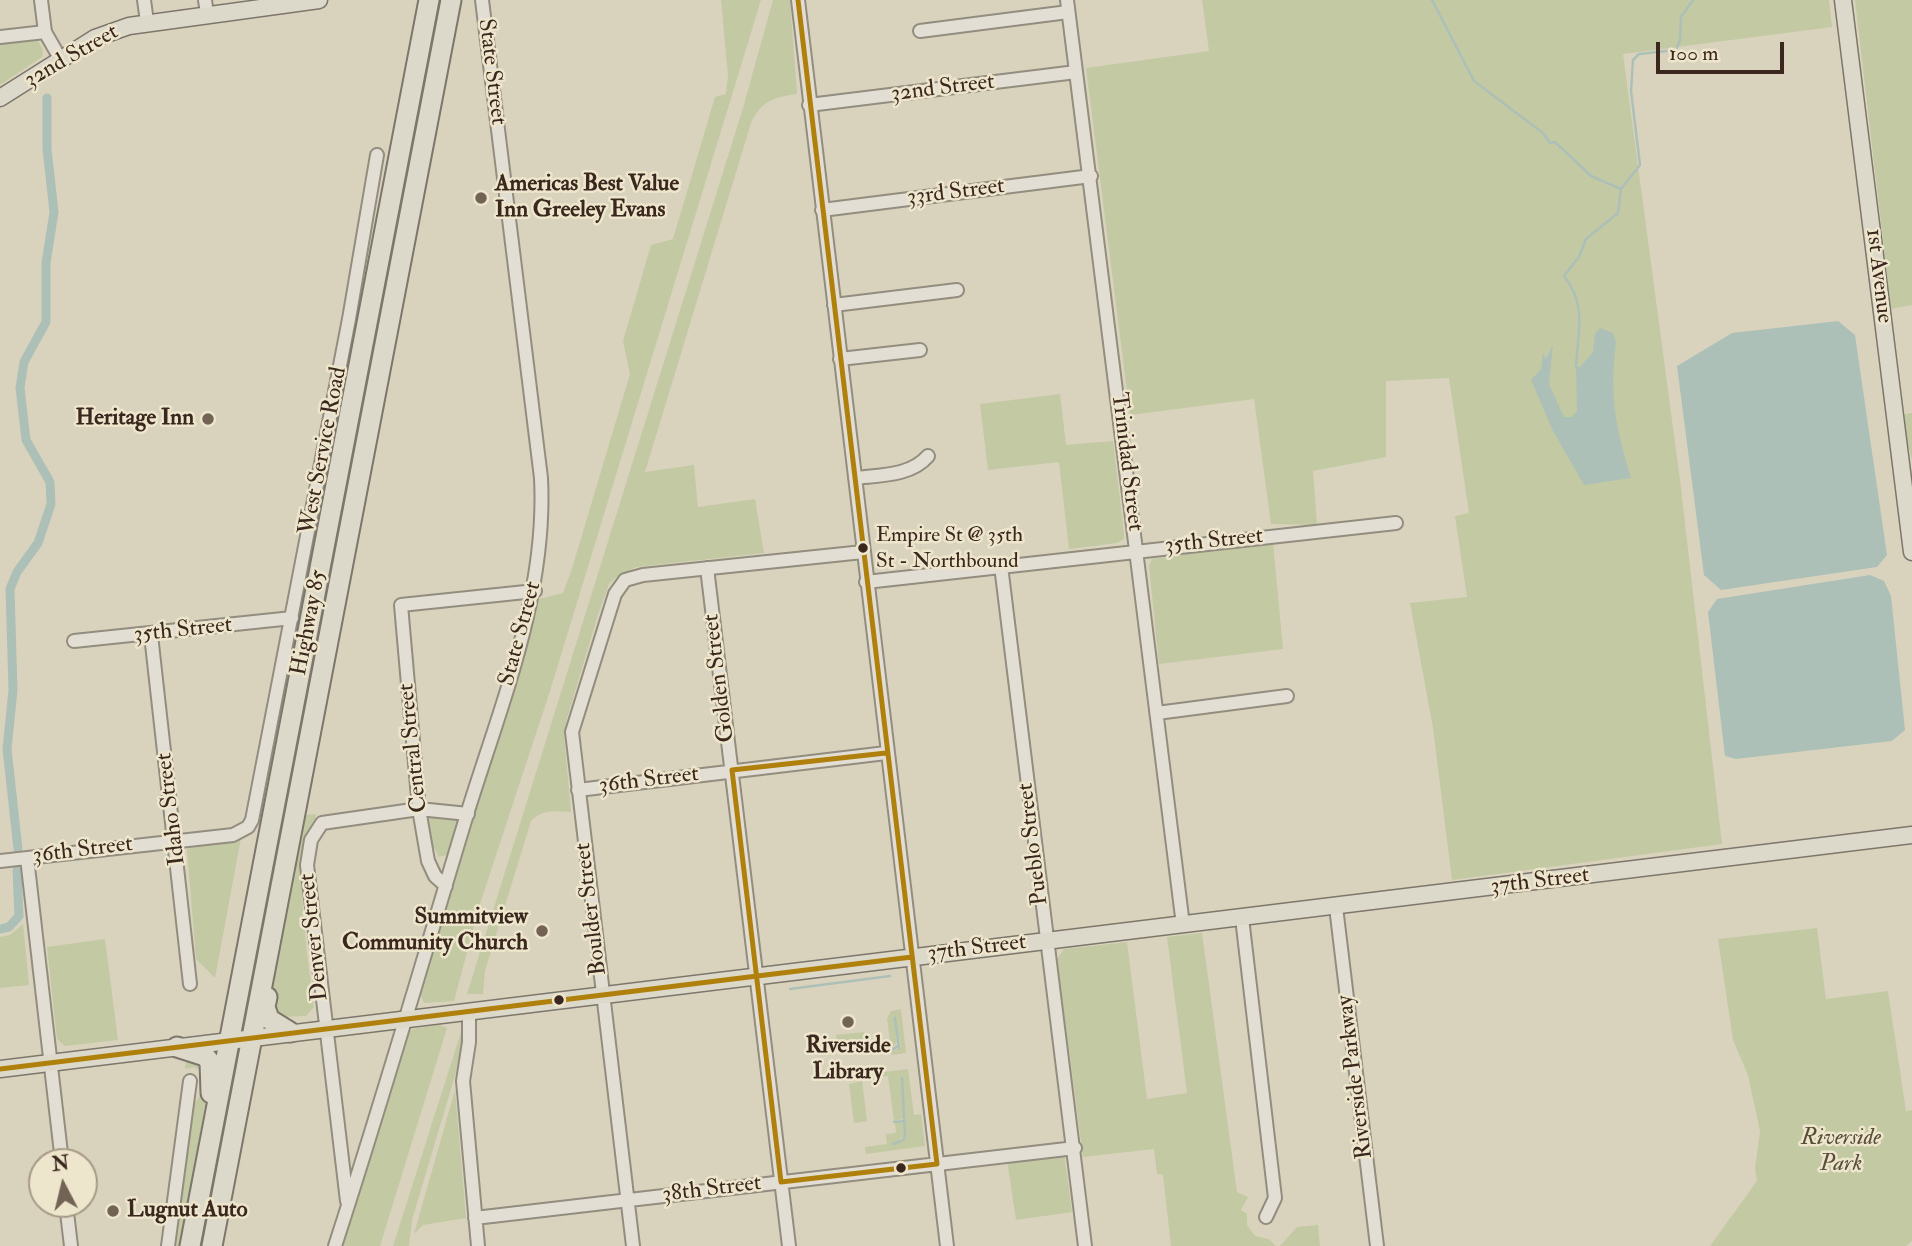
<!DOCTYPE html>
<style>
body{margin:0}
#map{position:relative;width:1912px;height:1246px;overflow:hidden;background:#d9d3bd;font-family:"IM FELL Double Pica",serif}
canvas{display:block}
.north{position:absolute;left:28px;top:1148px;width:70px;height:70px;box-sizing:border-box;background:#eee6cc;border:2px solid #a69a86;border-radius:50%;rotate:353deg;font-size:19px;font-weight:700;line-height:28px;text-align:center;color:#3a271d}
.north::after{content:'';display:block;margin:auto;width:24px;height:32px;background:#726355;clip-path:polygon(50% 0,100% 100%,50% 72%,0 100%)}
.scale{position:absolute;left:1656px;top:42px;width:128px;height:32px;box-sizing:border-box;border:4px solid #3a271d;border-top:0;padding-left:9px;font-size:21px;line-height:24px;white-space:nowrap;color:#3a271d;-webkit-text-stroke:5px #eee6cc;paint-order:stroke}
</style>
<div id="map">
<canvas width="1912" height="1246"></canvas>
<div class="north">N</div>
<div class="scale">100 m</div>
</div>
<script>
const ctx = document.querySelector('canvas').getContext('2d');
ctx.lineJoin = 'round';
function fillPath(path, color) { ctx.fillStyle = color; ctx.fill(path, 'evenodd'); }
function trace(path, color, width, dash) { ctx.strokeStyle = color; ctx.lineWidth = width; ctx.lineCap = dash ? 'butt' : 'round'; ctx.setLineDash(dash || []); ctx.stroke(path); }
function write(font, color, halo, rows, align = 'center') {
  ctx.font = font + ' "IM FELL Double Pica",serif'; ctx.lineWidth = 5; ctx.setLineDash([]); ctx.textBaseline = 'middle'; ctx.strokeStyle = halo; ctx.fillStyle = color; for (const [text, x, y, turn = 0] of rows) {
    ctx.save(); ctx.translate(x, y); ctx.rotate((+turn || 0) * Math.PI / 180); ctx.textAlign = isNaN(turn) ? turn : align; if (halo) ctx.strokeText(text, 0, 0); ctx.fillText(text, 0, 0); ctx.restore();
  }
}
const green = new Path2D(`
 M721 0H761L550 691 479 907 454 1001 424 1003 419 991 539 599 563 593 571 572 630 374 623 341 651 245 673 239 715 97 726 94 728 75Z
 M773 0H790L797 94C774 97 761 101 751 123L645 472 694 465 698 507 755 499 764 553 636 567 615 578 609 584 598 615 567 718 564 735 571 812C555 811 542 809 531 821L485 971 483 994H467L743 108Z
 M1202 0H1829L1832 27 1623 54 1680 480 1722 844 1452 880 1433 728 1410 603 1467 597 1455 516 1469 513 1449 378 1386 381V457L1313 471 1317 525 1271 524 1254 399 1130 415 1086 68 1209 51Z
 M1855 0H1912V305L1891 309Z
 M37 39 43 50 42 57 0 85V43Z
 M1060 394 1066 445 1113 441 1124 533V539L1117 543 1069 549 1059 462 988 470 980 404Z
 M1912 413V461L1901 415Z
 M1273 542 1283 649 1159 664 1149 566 1152 559Z
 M316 814 315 825C289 851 310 968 314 1007L306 1016 279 1017 269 1005 306 815Z
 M427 814 459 817 449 854 439 857 431 842Z
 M241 838 215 978 196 959 187 849Z
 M23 924 29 985 0 988V937L10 935Z
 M1817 928 1826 999 1888 991 1906 1111 1912 1110V1241L1906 1246H1710L1757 1181 1755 1168 1760 1131 1748 1075 1733 1040 1718 939Z
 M1202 933 1237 1192 1248 1197 1241 1210 1247 1214V1225L1255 1236 1269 1239 1276 1246H1171L1163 1175 1157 1174 1154 1149 1083 1157 1057 959 1064 949 1127 942 1147 1099 1187 1093 1167 937Z
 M105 939 118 1040 65 1046 57 1039 47 947Z
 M901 1009 906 1053 892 1055 891 1052 901 1047 895 1017 897 1042 891 1050 887 1018 891 1011Z
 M439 1025 447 1028 380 1246H339L407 1034 413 1029Z
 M462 1029 465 1042 412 1220 409 1246H393Z
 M864 1032 866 1051 839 1054 836 1035Z
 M186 1060C205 1062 205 1073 208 1089L180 1246H173L193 1105 203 1091V1072L194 1067 185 1069Z
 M908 1069 914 1115 921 1114 925 1146 866 1154 865 1147 887 1144 886 1134 896 1133 895 1123 904 1122 905 1136 892 1144 905 1139 903 1078 904 1119 894 1121 888 1076 881 1077 884 1072Z
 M862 1081 867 1121 854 1123 849 1084Z
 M455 1090 466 1218 423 1225 414 1234Z
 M1064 1153 1072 1212 1016 1220 1007 1160Z
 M1318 1225 1320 1246H1280L1297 1227Z`);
const water = new Path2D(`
 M1838 321 1855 335 1887 555 1877 567 1721 590 1704 575 1677 366 1732 333Z
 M1600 328 1613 333 1616 343C1609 396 1616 428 1631 478L1584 485 1553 431 1531 380 1541 369 1543 353 1546 359 1553 345 1549 384 1564 417H1572L1577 411 1576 367H1580L1593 352 1595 334Z
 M1870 575 1884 581 1891 596 1905 730 1892 741 1736 759 1725 756 1708 612 1717 599Z`);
const stream = new Path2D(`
 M1432 0 1474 81 1543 133 1550 143 1555 142 1591 176 1621 189 1640 165 1631 91 1633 60 1639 54 1676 50 1680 40 1681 17 1693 0
 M1576 367C1578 332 1587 304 1564 276L1579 257 1586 239 1618 213 1621 189
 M790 989 890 976
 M895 1018 899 1048
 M891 1051 899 1045
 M894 1122 904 1121
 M893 1144 903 1140 905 1136 902 1078`);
const canal = new Path2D(`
 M18 849 7 749 13 690 10 589 17 572 38 543 51 504 50 482 26 440 20 388 24 362 46 322V263L54 212 47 149V98
 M0 929 9 927 19 916 17 870`);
const minor = new Path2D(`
 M41 0 45 32 61 60
 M144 0 147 22
 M205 0 207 14
 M798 0 947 1246
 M1067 0 1183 925
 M920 31 1068 12
 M0 37 45 32
 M809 105 1076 72
 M822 210 1091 176
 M834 305 957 290
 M840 359 920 350
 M855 478C880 475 911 476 928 456
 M1001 566 1085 1246
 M707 568 789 1246
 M866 582 1396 523
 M151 635 190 984
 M74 641 292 618
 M1157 713 1287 696
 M578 790 886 753
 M27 858 62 1162
 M0 861 233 835 248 827 252 820 349 319 377 155
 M446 886 435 876 428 861 419 809 401 605 535 591
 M1336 907 1377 1246
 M1242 918 1275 1198 1266 1217
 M469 1012V1042L463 1081 478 1246
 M347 1201 307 865 311 840 322 823 419 809 468 814
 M66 1204 71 1246
 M475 1218 1075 1148
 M168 1246 190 1081
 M335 1246C382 1102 424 956 468 811 502 702 547 593 541 478L482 0
 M633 1246 572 732 615 594 625 580 643 575 863 552`);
const major = new Path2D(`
 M1843 0 1912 552
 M0 98 95 38 129 26 319 0
 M0 1069 1912 835`);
const highway = new Path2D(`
 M267 997 265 1007 269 1019 290 1032
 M177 1047 205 1056 210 1062 211 1093
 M190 1246 429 0
 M212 1246 451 0`);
const bus1 = new Path2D(`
 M798 0 937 1164
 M0 1069 912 957
 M781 1182 732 770 886 753
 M781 1182 937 1164`);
const markers = [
 [481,198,7,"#726355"],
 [208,419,7,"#726355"],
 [863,548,6,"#3a271d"],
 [542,931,7,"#726355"],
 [559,1000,6,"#3a271d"],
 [848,1022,7,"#726355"],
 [901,1168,6,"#3a271d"],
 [113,1211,7,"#726355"]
];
const busNames = [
 ["Empire St @ 35th",876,536],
 ["St - Northbound",876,562]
];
const streetNames = [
 ["32nd Street",72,57,-30],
 ["State Street",491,72,83],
 ["32nd Street",943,89,-7],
 ["33rd Street",956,193,-7],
 ["1st Avenue",1878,276,83],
 ["West Service Road",324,451,-79],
 ["Trinidad Street",1126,462,83],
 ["35th Street",1214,542,-6],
 ["Highway 85",310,623,-79],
 ["35th Street",183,631,-6],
 ["State Street",521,634,-75],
 ["Golden Street",720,678,-97],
 ["Central Street",414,748,-96],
 ["36th Street",649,781,-7],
 ["Idaho Street",172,809,-97],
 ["Pueblo Street",1034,844,-97],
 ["36th Street",83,851,-7],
 ["37th Street",1540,882,-7],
 ["Boulder Street",592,909,-97],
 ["Denver Street",315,937,-96],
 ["37th Street",977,949,-7],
 ["Riverside Parkway",1356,1077,-97],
 ["38th Street",712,1190,-7]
];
const poiNames = [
 ["Americas Best Value",495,185],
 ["Inn Greeley Evans",495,211],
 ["Heritage Inn",194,419,"right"],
 ["Summitview",528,918,"right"],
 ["Community Church",528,944,"right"],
 ["Riverside",848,1047,"center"],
 ["Library",848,1073,"center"],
 ["Lugnut Auto",127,1211]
];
const parkNames = [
 ["Riverside",1841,1139],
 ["Park",1841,1165]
];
fillPath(green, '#c3c9a3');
fillPath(water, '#adc0b8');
trace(stream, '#adc0b8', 2.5);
trace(canal, '#adc0b8', 9);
trace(minor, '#938d7f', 16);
trace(major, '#7d766a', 19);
trace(highway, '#7d766a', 23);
trace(minor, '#e2ded3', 12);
trace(major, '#dcd9cb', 16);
trace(highway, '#dcd9cb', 19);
trace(bus1, '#b0800c', 5);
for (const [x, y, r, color] of markers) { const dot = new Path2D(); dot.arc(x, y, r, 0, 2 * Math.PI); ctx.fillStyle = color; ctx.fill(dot); trace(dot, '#eee6cc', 2.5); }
write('21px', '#3a271d', '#eee6cc', busNames, 'left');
write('23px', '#3a271d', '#eee6cc', streetNames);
write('bold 23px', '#3a271d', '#eee6cc', poiNames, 'left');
write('italic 23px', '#584d39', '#eee6cc', parkNames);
</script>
